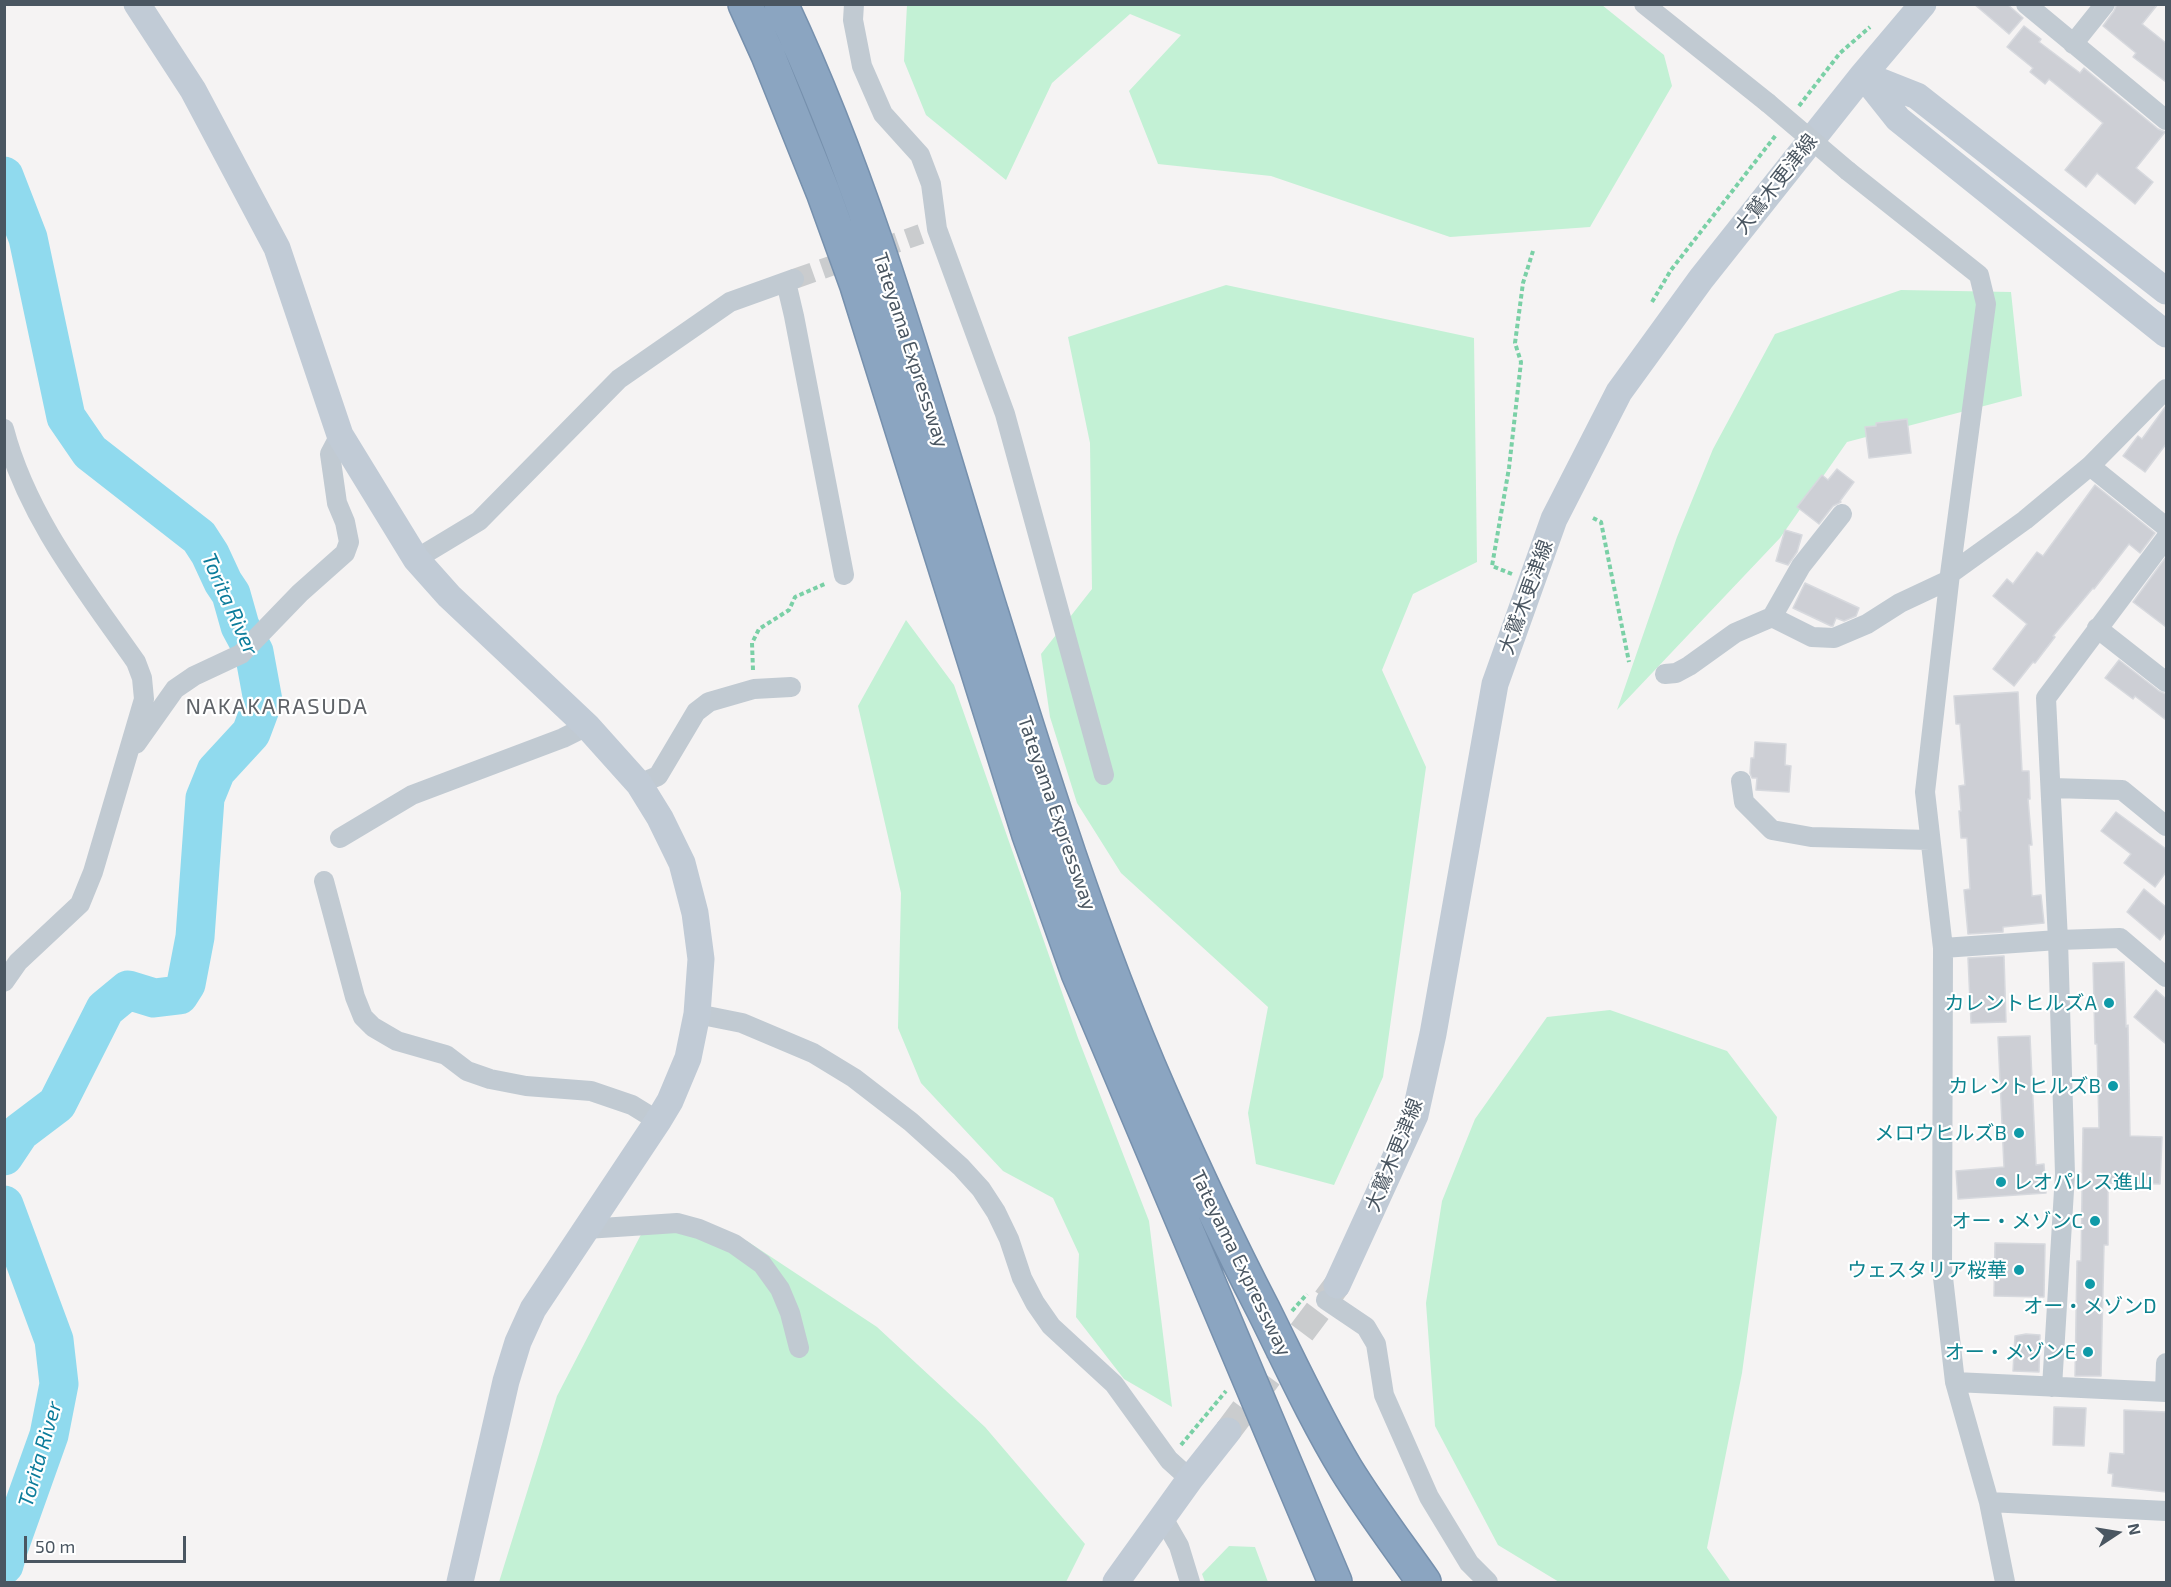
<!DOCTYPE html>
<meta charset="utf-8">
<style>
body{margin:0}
#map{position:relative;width:2171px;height:1587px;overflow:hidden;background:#f5f3f3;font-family:"Exo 2",sans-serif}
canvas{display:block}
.frame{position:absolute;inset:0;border:6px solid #4a5661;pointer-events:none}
.north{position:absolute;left:2087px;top:1503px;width:60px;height:60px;-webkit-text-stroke:4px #fff;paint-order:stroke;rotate:78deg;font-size:16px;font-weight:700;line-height:24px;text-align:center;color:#4a5661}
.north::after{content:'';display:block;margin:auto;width:21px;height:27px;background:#4a5661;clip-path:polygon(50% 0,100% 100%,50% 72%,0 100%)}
.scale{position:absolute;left:24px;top:1536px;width:162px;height:27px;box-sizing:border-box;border:3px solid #4a5661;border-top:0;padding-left:8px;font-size:18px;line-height:21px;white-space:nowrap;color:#4a5661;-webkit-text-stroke:4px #fff;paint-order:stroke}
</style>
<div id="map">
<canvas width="2171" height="1587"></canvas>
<div class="frame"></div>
<div class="north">N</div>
<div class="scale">50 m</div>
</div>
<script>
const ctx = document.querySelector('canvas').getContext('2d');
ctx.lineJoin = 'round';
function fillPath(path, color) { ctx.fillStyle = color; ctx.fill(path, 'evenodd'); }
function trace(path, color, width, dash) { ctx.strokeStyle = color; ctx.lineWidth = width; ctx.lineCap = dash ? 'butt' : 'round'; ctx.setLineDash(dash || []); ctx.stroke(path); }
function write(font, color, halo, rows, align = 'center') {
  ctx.font = font + ' "Exo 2","Noto Sans JP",sans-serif'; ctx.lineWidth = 4.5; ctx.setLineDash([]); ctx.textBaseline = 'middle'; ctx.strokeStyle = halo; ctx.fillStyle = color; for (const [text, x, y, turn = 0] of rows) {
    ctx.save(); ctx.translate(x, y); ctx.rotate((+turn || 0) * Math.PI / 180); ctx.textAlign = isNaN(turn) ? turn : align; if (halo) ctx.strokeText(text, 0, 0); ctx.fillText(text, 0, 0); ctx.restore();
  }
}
const green = new Path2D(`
 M1602 5 1664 55 1672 86 1590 227 1450 237 1271 176 1158 164 1129 91 1181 35 1130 14 1052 83 1006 180 926 115 904 61 907 5Z
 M1226 285 1474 338 1477 562 1413 594 1382 670 1426 767 1383 1077 1334 1185 1256 1164 1248 1113 1268 1007 1121 873 1077 803 1050 717 1041 654 1092 589 1090 443 1068 337Z
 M1901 290 2011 292 2022 396 1847 442 1780 538 1617 710 1677 537 1713 449 1775 334Z
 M906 620 954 685 1078 1038 1149 1221 1172 1407 1124 1379 1076 1317 1079 1254 1053 1198 1003 1171 921 1083 898 1028 901 893 858 706Z
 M1610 1010 1727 1051 1777 1117 1742 1373 1707 1548 1731 1582H1559L1498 1545 1435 1426 1426 1303 1442 1201 1475 1119 1547 1017Z
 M647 1223 747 1241 877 1327 985 1427 1085 1544 1066 1582H499L557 1396Z
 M1229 1546 1255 1547 1268 1582H1205L1202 1574Z`);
const river = new Path2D(`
 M4 176 28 238 66 417 90 452 199 537 210 554 223 582 231 594 240 626 254 652 263 701 251 733 216 771 205 798 195 937 186 984 179 995 154 998 128 990 105 1009 57 1104 20 1132 4 1156
 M4 1205 54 1340 59 1384 49 1435 8 1550 4 1565`);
const building = new Path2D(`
 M1974 4H2007L2023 18 2009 34Z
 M2117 4H2158L2142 24 2166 43V82L2133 57 2136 53 2103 26 2114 11Z
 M2024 26 2041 39 2039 42 2080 73 2084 68 2158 129 2165 132 2136 168 2153 182 2135 204 2097 173 2086 187 2065 170 2103 123 2049 79 2045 84 2030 72 2033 68 2007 47Z
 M2166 406V444L2145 472 2123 456 2138 436 2142 439Z
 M1907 419 1911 453 1869 458 1865 427 1876 426V423Z
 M1837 469 1854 482 1840 501 1841 502 1833 506 1819 524 1797 507 1822 475 1828 480Z
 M2095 485 2155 533 2140 553 2129 544 2094 589 2093 588 2053 636 2055 637 2035 663 2033 662 2014 686 1993 669 2027 624 1993 596 2007 579 2013 584 2037 552 2043 556Z
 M1785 530 1802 535 1797 552 1788 565 1776 561Z
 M2166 557V627L2133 602Z
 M1805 583 1859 608 1856 616 1844 621 1836 618 1833 626H1831L1793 608Z
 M2119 660 2159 691 2166 694V720L2135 696 2133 699 2105 678Z
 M2018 692 2022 771H2029L2030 799H2028L2032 845H2029L2032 896 2041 895 2044 923 2003 927V932L1968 934 1964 890 1970 889 1967 838H1961L1959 811H1961L1959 786 1965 785 1960 724H1956L1954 696Z
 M1755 742 1786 744 1785 765 1791 766 1789 792 1756 790 1757 778H1752L1750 773 1751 758H1754Z
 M2116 812 2166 849V872L2155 887 2124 863 2131 854 2101 831Z
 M2144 889 2166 907V931L2160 940 2127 912Z
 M2004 956 2006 1022 1971 1023 1968 958Z
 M2124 962 2126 1027 2128 1025 2130 1136 2162 1137 2160 1184 2108 1183V1245H2104L2101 1376H2075L2077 1261H2081L2083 1128H2099L2097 1044H2095L2093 963Z
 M2156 990 2166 999V1044L2134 1017Z
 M2030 1036 2036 1165 2044 1164 2046 1193 1958 1199 1956 1171 2004 1167 1998 1037Z
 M1995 1243 2045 1244 2044 1297 1994 1296Z
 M2026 1334 2040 1335 2039 1372 2013 1371 2015 1336Z
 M2054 1407 2086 1408 2084 1446 2053 1445Z
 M2124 1410 2166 1412V1492L2112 1486 2113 1474 2108 1473 2110 1453 2124 1454Z`);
const streetTunnel = new Path2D(`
 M794 279 921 234`);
const secondaryTunnel = new Path2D(`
 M1228 1431 1337 1285`);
const path = new Path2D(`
 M1799 106 1840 53 1870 27
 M1652 302 1671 270 1776 135
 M1593 518 1601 522 1629 662
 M1512 574 1492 566 1509 468 1521 362 1515 343 1523 283 1533 251
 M753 670 752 643 759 629 789 610 795 597 827 583
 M1292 1311 1307 1294
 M1181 1445 1226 1391`);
const street = new Path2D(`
 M854 4 853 20 862 66 883 114 920 155 931 184 937 229 1005 414 1104 775
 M1644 4 1768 103
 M2026 4 2166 120
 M2073 44 2105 4
 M1848 171 1979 275 1986 304 1950 574 1925 792 1943 948 1942 1269 1955 1382 1989 1502 2005 1582
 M786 282 794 316 844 575
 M4 429C27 517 85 589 136 662L142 678 144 699 93 872 80 904 18 962 4 982
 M2090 466 2166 527
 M416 559 479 521 619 379 730 302 794 279
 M1950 574 2025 520 2090 466 2166 389
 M1772 617 1812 637 1834 638 1867 624 1900 603 1949 580
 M2097 628 2166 682
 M1665 674 1676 673 1689 666 1735 633 1772 617 1801 566 1842 514
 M136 744 175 689 194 676 241 654 300 593 345 553 349 542 345 522 337 503 330 454 340 435
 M1741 781 1744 802 1772 830 1811 837 1930 840
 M639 784 658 776 696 712 709 702 754 689 791 687
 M2052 788 2122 790 2166 826
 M340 838 412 795 563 738 587 726
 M324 881 355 997 363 1017 373 1027 397 1041 446 1055 467 1071 490 1079 526 1086 591 1091 632 1105 658 1121
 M1943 948 2058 940 2120 938 2166 977
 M697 1014 742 1023 813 1053 854 1078 911 1122 961 1167 981 1189 996 1212 1009 1239 1022 1278 1035 1303 1051 1326 1114 1384 1169 1460 1190 1479
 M586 1229 677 1223 699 1229 734 1244 762 1264 780 1289 790 1313 799 1348
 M1326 1300 1366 1327 1376 1344 1384 1395 1429 1497 1469 1563 1488 1582
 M1955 1382 2166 1392
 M2052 1387 2065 1174 2058 940 2046 698 2166 538
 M2165 1392 2166 1363
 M1989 1502 2166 1511
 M1163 1518 1179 1546 1190 1582`);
const secondary = new Path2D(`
 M137 4 193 90 277 248 340 435 416 559 449 596 587 726 639 784 660 818 682 863 695 913 701 959 697 1014 688 1058 670 1101 658 1121 533 1309 518 1342 506 1381 460 1582
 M1863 75 1898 119 2166 334
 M1864 75 1917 96 2166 291
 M1337 1285 1415 1115 1433 1034 1495 684 1554 519 1619 392 1701 279 1863 75 1923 4
 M1116 1582 1190 1479 1228 1431`);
const highway = new Path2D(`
 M745 4 768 55 823 192 857 286 1029 835 1078 973 1335 1582
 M781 4C872 197 926 403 989 605 1040 769 1091 934 1160 1092 1192 1165 1226 1238 1263 1309 1290 1363 1315 1418 1346 1469 1370 1508 1398 1545 1424 1582`);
const streetBridge = new Path2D(`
 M1768 103 1848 171`);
const markers = [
 [2109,1003,6,"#0f9aa8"],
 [2113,1086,6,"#0f9aa8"],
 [2019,1133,6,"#0f9aa8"],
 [2001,1182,6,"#0f9aa8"],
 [2095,1221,6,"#0f9aa8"],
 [2019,1270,6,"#0f9aa8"],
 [2090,1284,6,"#0f9aa8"],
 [2088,1352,6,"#0f9aa8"]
];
const streetNames = [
 ["大鷲木更津線",1776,184,-52],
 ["Tateyama Expressway",911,350,72],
 ["大鷲木更津線",1526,597,-70],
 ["Tateyama Expressway",1057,813,71],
 ["大鷲木更津線",1394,1155,-68],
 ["Tateyama Expressway",1241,1263,64]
];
const cultureNames = [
 ["カレントヒルズA",2097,1003],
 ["カレントヒルズB",2101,1086],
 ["メロウヒルズB",2007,1133],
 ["レオパレス進山",2013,1182,"left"],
 ["オー・メゾンC",2083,1221],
 ["ウェスタリア桜華",2007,1270],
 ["オー・メゾンD",2090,1306,"center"],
 ["オー・メゾンE",2076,1352]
];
const waterNames = [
 ["Torita River",230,604,66],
 ["Torita River",40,1454,-74]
];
const quarterNames = [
 ["NAKAKARASUDA",277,707]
];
fillPath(green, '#c3f1d5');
trace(river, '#90daee', 39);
fillPath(building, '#cdcfd5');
trace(building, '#d7d9de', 1.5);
trace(streetTunnel, '#caccce', 20, [20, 10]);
trace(secondaryTunnel, '#caccce', 27, [27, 14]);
trace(highway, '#7690ad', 36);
trace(path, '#7ad0a6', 4, [4.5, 3]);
trace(street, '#c1cad2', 20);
trace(secondary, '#c1cbd6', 27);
trace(highway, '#8ba5c1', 33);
trace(streetBridge, '#c1cad2', 20);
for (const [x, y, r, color] of markers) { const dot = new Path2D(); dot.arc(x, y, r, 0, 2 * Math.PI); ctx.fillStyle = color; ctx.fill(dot); trace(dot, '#fff', 2); }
write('20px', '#4a5661', '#fff', streetNames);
write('20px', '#0d838f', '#fff', cultureNames, 'right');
write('italic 21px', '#0c7c9b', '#fff', waterNames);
ctx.letterSpacing = '1.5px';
write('22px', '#5f6368', '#fff', quarterNames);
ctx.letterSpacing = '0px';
</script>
